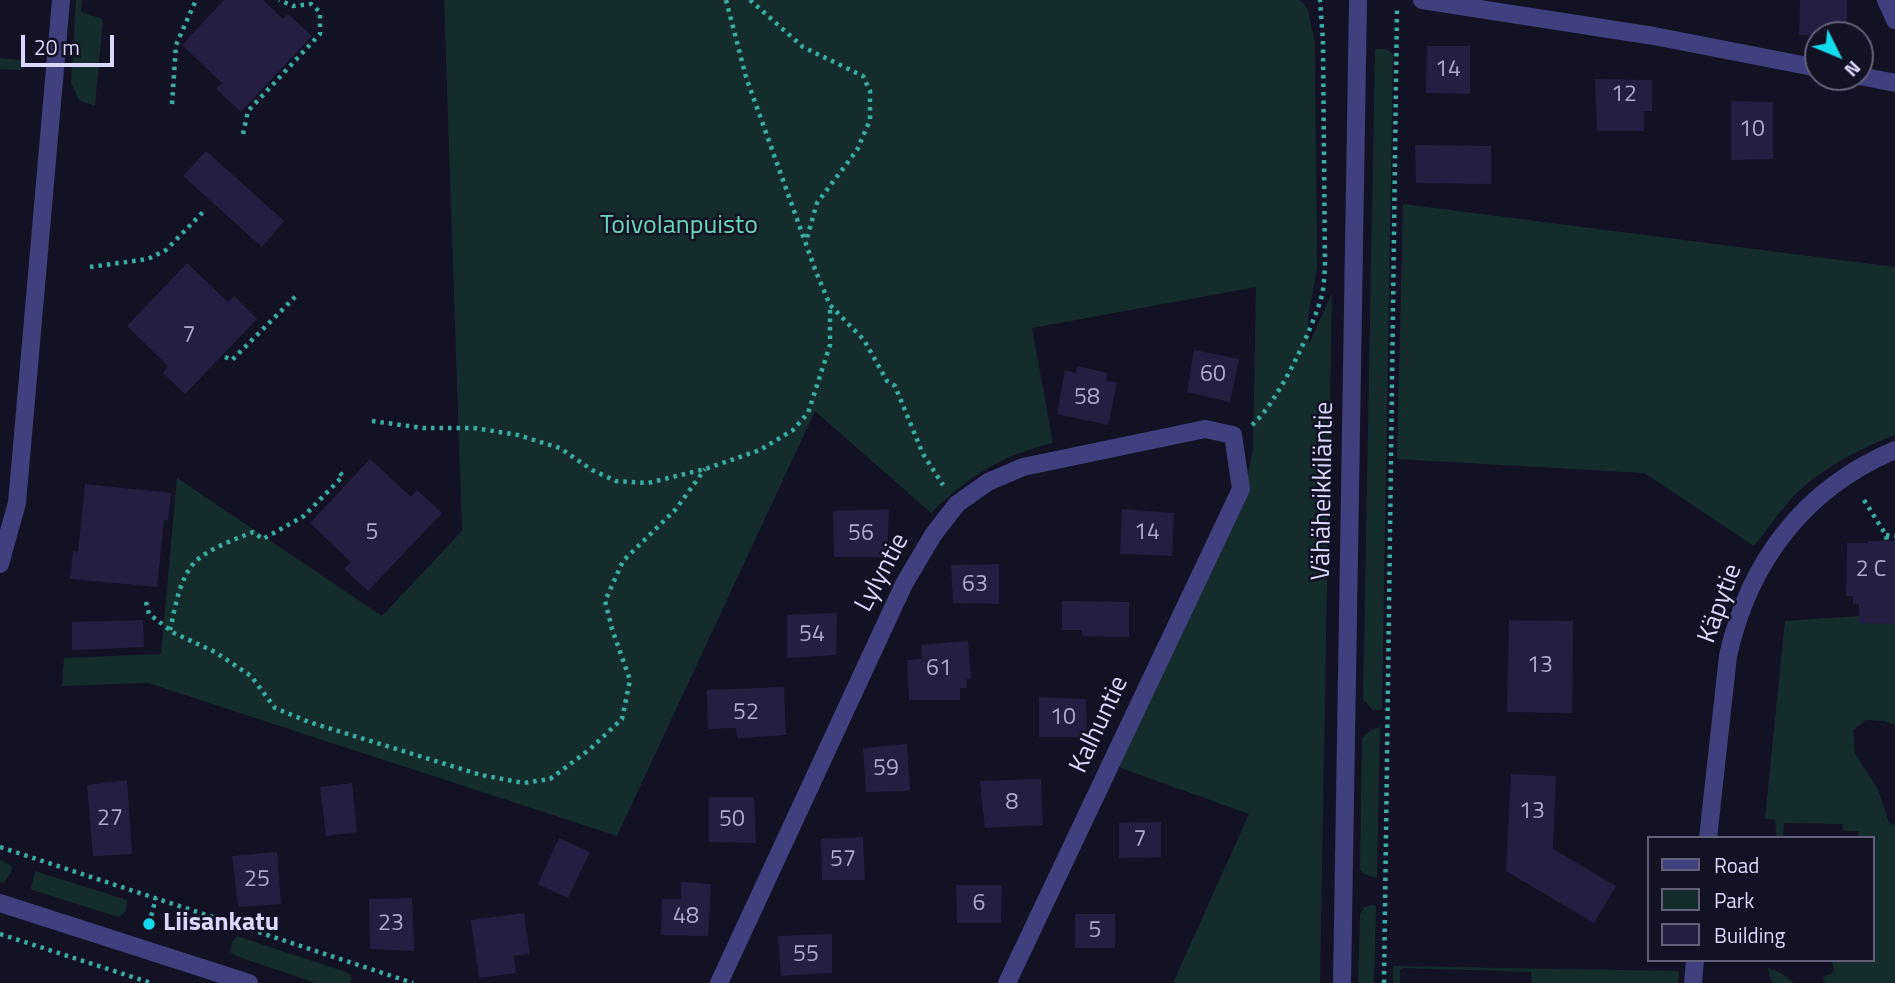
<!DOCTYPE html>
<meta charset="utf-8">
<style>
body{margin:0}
#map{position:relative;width:1895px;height:983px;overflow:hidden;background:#131124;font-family:"Titillium Web",sans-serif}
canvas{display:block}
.legend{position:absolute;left:1647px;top:836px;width:228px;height:126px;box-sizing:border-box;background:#131124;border:2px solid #63607a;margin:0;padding:9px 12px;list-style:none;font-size:21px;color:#dad7fc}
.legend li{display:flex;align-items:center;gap:14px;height:35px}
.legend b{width:35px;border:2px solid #63607a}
.north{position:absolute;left:1804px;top:21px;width:70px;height:70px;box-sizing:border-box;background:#131124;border:2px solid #63607a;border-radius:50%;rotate:133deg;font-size:19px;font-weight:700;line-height:28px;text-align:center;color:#dad7fc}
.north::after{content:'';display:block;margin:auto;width:24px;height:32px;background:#14dbeb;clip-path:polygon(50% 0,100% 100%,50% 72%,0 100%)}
.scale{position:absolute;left:21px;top:35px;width:93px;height:32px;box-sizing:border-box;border:4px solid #dad7fc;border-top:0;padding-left:9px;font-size:21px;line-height:24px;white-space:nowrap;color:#dad7fc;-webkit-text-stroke:5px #131124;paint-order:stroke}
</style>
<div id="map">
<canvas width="1895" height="983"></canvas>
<ul class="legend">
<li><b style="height:9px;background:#40407f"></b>Road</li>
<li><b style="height:19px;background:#142d2c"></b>Park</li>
<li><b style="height:19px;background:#251e43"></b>Building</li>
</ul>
<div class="north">N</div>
<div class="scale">20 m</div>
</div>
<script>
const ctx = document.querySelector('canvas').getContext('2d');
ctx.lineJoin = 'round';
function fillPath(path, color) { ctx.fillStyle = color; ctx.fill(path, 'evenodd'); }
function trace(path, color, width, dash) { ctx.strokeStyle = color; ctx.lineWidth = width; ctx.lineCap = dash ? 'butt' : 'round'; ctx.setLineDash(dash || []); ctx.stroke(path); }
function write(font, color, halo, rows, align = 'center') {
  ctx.font = font + ' "Titillium Web",sans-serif'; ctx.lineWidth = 5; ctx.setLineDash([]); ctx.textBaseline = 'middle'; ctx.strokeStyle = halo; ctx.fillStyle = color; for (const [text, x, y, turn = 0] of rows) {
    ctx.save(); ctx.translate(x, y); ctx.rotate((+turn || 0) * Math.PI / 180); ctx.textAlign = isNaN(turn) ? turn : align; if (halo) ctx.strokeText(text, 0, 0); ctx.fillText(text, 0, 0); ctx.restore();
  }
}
const green = new Path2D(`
 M76 0H82L81 12 103 19 95 106 79 100 71 83Z
 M444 0H1300L1308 10 1315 43 1317 269 1308 317 1309 344 1332 293 1320 983H1173L1249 814 1121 768 1120 764 1243 499 1253 449 1256 287 1032 328 1053 443C1002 455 969 476 931 513L815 411 617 836 148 683 62 686 64 658 161 654 177 478 382 616 462 531Z
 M1375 49H1386L1393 54 1382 710H1373L1363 699Z
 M0 58 21 60V70L0 69Z
 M1403 204 1895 267V435C1858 449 1820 469 1792 498 1778 513 1767 530 1754 546L1644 473 1397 459Z
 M1859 616 1860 623 1895 624V725L1884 721 1866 720 1853 730 1855 753 1878 790 1889 822 1895 826V983H1826L1822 977 1831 974 1834 970 1832 960H1872V838H1859L1858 831H1843V824L1784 823 1783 838H1776L1775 819H1765L1785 621Z
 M1380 727 1377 878 1364 874 1360 869 1362 738 1371 730Z
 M0 860 12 866 11 873 4 883 0 882Z
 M35 871 127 900 126 911 119 917 32 890 31 888Z
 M1373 905 1376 906 1374 983H1358L1360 914 1365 907Z
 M237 936 349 973 352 979 350 983H316L236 956 230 952 232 942Z
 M1393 966 1679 971 1678 983H1532L1531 972 1403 968 1400 970V983H1393Z
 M1768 968 1781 973 1794 983H1773L1770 978Z`);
const building = new Path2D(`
 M224 0H263L283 19 288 14 312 36 241 112 216 89 222 83 182 45Z
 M1800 0H1847V35H1799Z
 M1427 46H1470V94L1426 93Z
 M1595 79 1652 80V111H1644V131H1597Z
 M1731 101 1773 102V159L1731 160Z
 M1415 145 1491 146V184L1416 183Z
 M206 151 284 221 262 247 183 176Z
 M187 263 228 302 234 296 257 319 185 394 163 373 168 366 127 326Z
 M1194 350 1239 359 1230 402 1187 392Z
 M1077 366 1107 373 1106 381 1117 382 1108 425 1057 414 1065 370 1076 373Z
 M370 459 411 497 417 490 442 513 368 591 344 569 351 562 310 523Z
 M85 484 171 493 168 520H164L157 587 70 579 73 551 78 552Z
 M889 509 887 557H834L833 511Z
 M1122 509 1174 513 1172 556 1120 554Z
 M1868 541H1895V624L1859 623V604H1853V596H1846L1847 543H1868Z
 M999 564V604L953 603 951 565Z
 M1062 601 1129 602V637L1082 636V630H1062Z
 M837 613 836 655 787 658V615Z
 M143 620 144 647 72 650V622Z
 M1509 620 1573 621 1572 713 1507 712Z
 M968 641 971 679H967L966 688H960V700H909L907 660 922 659 921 645Z
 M784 687 786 735 737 738 736 728 708 729 707 690Z
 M1039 697 1086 699 1087 737H1039Z
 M907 744 910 791 866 792 863 748Z
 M1511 774 1556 776 1553 849 1616 886 1594 923 1506 871Z
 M1041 779 1043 825 985 828 980 781Z
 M127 780 132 854 93 856 87 785Z
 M352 783 357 832 326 836 320 787Z
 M709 797H754L756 843 709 842Z
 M1161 822V857L1119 858V823Z
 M863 837 865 880H822L821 839Z
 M559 838 590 852 568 898 538 884Z
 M277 852 281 904 238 907 232 856Z
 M681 882 711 884 708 936 661 935 662 899H681Z
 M956 885H1002L1001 923H957Z
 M412 898 414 951 370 949 369 899Z
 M524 913 530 954 514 956 516 973 479 978 471 920Z
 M1075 914H1115V948H1075Z
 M832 934V973L781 976 778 936Z`);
const path = new Path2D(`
 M726 0 746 77 816 272 830 305 864 340 887 381 895 386 923 454 943 485
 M750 0 803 47 863 76 870 91V120L857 150 817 203 806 241
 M172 104 176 45 196 0
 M243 134 248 111 320 34V12L311 4 293 6 279 0
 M90 267 148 259 166 250 205 210
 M225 357 232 360 298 294
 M372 421 423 428H474L518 435 560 448 592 470 616 481 648 483 705 469 760 450 793 430 808 413 830 345V305
 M1252 425C1278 403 1313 328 1322 295 1324 286 1324 277 1325 268L1323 41 1320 0
 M1864 500 1886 535 1887 541
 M1886 535 1895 536
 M146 602 149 614 174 633 215 652 251 676 275 708 309 722 481 775 524 783 550 779 589 750 622 719 630 680 612 629 605 601 623 561 676 509 705 469
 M170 630C175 608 179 580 194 563 207 549 236 539 253 532L263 539 304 516 343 476 339 472
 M0 847 413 983
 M149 924 156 898
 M0 934 151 983
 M1384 983 1397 8`);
const minor = new Path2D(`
 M1422 0 1654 36 1818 68
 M1886 0 1895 20
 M1860 76 1895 83
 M0 564 17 503 61 0
 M1708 838 1728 656C1749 561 1805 488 1895 450
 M0 903 249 983
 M719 983 904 584 933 535 957 504 988 482 1023 467 1205 429 1233 435 1241 489 1007 983
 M1342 983 1358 0
 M1693 983 1695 960`);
const markers = [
 [149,924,7,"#14dbeb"]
];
const numberNames = [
 ["14",1448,70],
 ["12",1624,95],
 ["10",1752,130],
 ["7",189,336],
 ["60",1213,375],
 ["58",1087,398],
 ["5",372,533],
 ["14",1147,533],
 ["56",861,534],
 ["2 C",1871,570],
 ["63",975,585],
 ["54",812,635],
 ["13",1540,666],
 ["61",939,669],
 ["52",746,713],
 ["10",1063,718],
 ["59",886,769],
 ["8",1012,803],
 ["13",1532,812],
 ["27",110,819],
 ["50",732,820],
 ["7",1140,840],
 ["57",843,860],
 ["25",257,880],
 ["6",979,904],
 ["48",686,917],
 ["23",391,924],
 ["5",1095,931],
 ["55",806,955]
];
const parkNames = [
 ["Toivolanpuisto",679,227]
];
const streetNames = [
 ["Vähäheikkiläntie",1324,491,-89],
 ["Lylyntie",883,573,-62],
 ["Käpytie",1721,604,-70],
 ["Kalhuntie",1100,725,-65]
];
const poiNames = [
 ["Liisankatu",163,924]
];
fillPath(green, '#142d2c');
fillPath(building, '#251e43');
trace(path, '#39ada3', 4.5, [3.5, 5]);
trace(minor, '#40407f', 18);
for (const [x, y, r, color] of markers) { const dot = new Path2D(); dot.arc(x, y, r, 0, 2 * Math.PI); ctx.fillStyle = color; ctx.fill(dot); trace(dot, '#131124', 2.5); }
write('23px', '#ada9ce', null, numberNames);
write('26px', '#69d6b7', '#131124', parkNames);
write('26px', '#dad7fc', '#131124', streetNames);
write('bold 26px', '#dad7fc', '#131124', poiNames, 'left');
</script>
